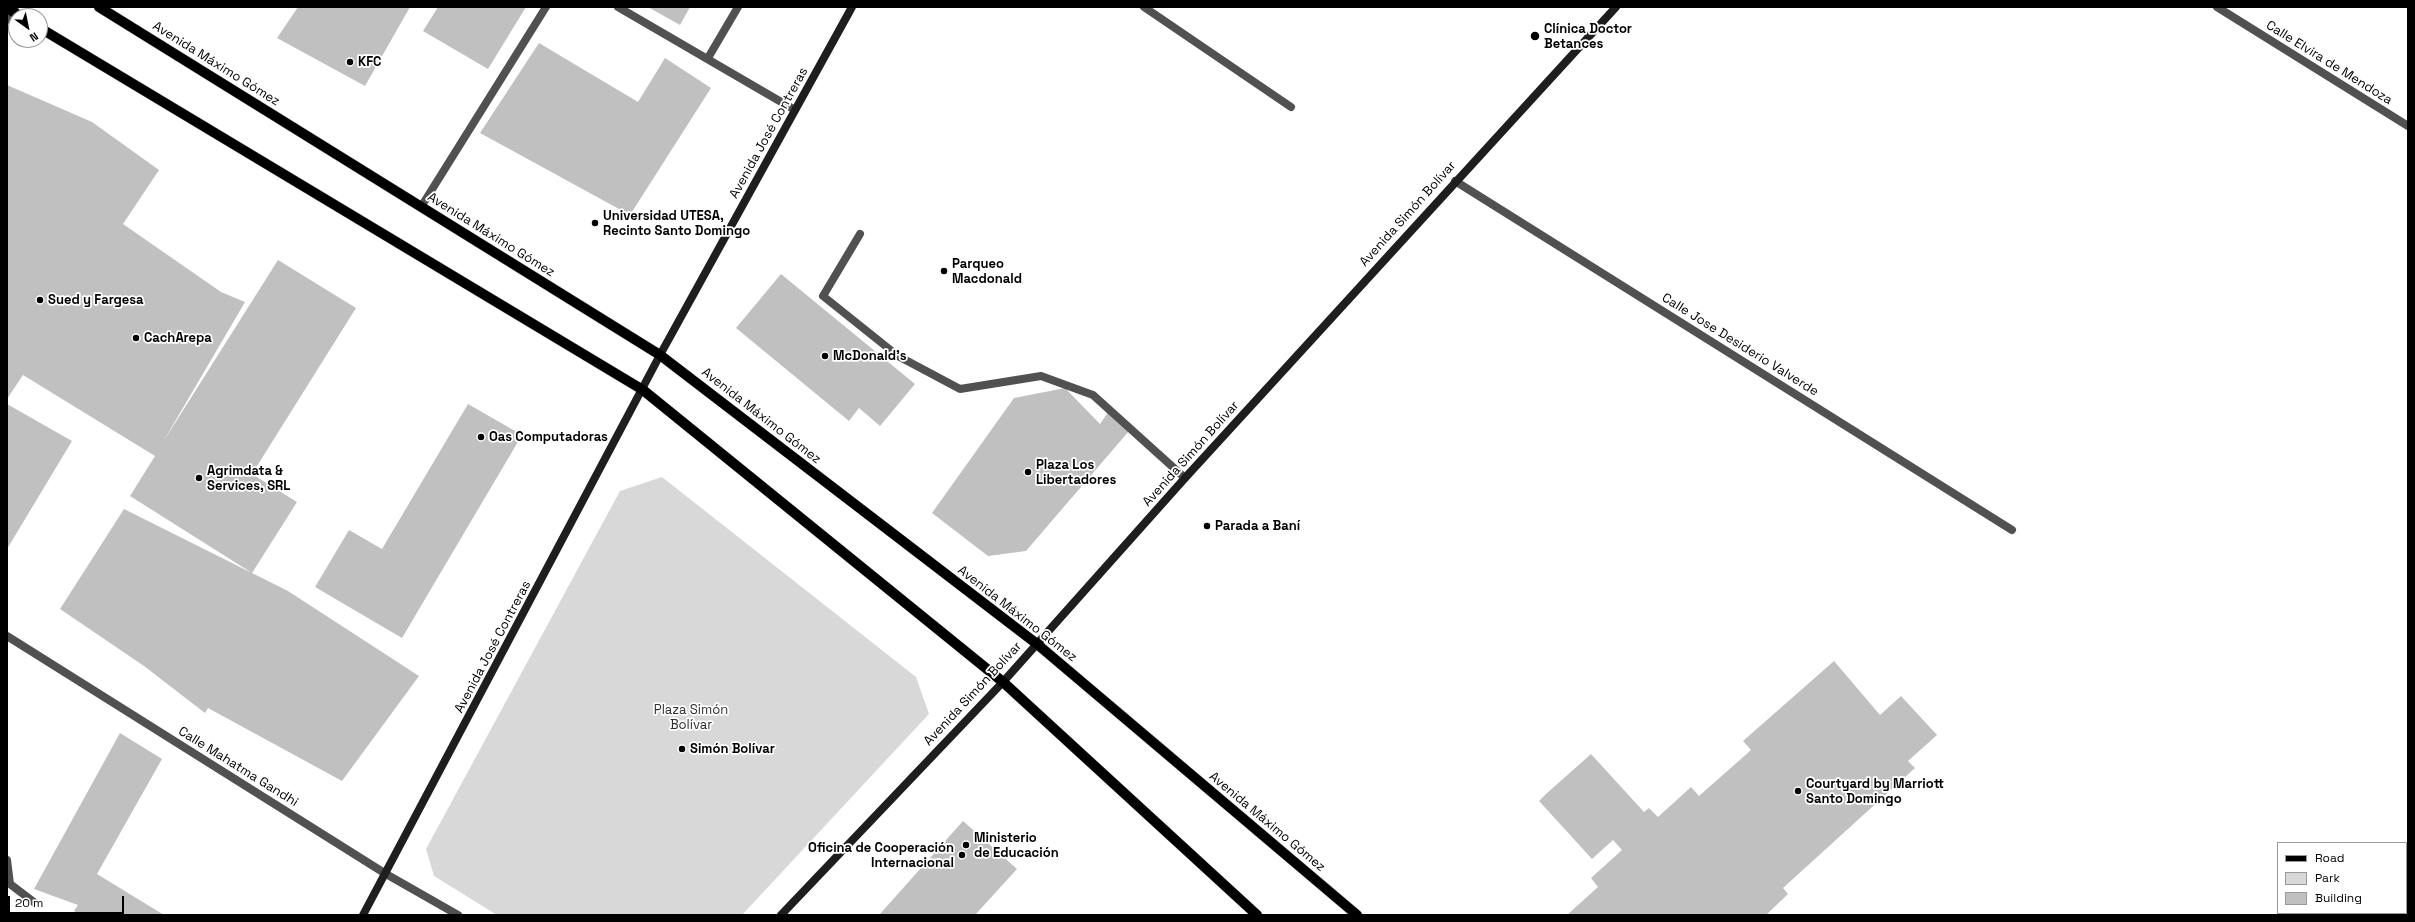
<!DOCTYPE html>
<meta charset="utf-8">
<style>
body{margin:0}
#map{position:relative;width:2415px;height:922px;overflow:hidden;background:#fff;font-family:"Space Grotesk",sans-serif}
canvas{display:block}
.frame{position:absolute;inset:0;border:8px solid #000;pointer-events:none}
.legend{position:absolute;left:2277px;top:842px;width:130px;height:72px;box-sizing:border-box;background:#fff;border:1px solid #999;margin:0;padding:5px 7px;list-style:none;font-size:12px;color:#000}
.legend li{display:flex;align-items:center;gap:8px;height:20px}
.legend b{width:20px;border:1px solid #999}
.north{position:absolute;left:8px;top:8px;width:40px;height:40px;box-sizing:border-box;background:#fff;border:1px solid #999;border-radius:50%;rotate:147deg;font-size:11px;font-weight:700;line-height:16px;text-align:center;color:#000}
.north::after{content:'';display:block;margin:auto;width:14px;height:18px;background:#000;clip-path:polygon(50% 0,100% 100%,50% 72%,0 100%)}
.scale{position:absolute;left:8px;top:896px;width:116px;height:18px;box-sizing:border-box;border:2px solid #000;border-top:0;padding-left:5px;font-size:12px;line-height:14px;white-space:nowrap;color:#000;-webkit-text-stroke:3px #fff;paint-order:stroke}
</style>
<div id="map">
<canvas width="2415" height="922"></canvas>
<div class="frame"></div>
<ul class="legend">
<li><b style="height:5px;background:#000"></b>Road</li>
<li><b style="height:11px;background:#d8d8d8"></b>Park</li>
<li><b style="height:11px;background:#c0c0c0"></b>Building</li>
</ul>
<div class="north">N</div>
<div class="scale">20 m</div>
</div>
<script>
const ctx = document.querySelector('canvas').getContext('2d');
ctx.lineJoin = 'round';
function fillPath(path, color) { ctx.fillStyle = color; ctx.fill(path, 'evenodd'); }
function trace(path, color, width, dash) { ctx.strokeStyle = color; ctx.lineWidth = width; ctx.lineCap = dash ? 'butt' : 'round'; ctx.setLineDash(dash || []); ctx.stroke(path); }
function write(font, color, halo, rows, align = 'center') {
  ctx.font = font + ' "Space Grotesk",sans-serif'; ctx.lineWidth = 3.5; ctx.setLineDash([]); ctx.textBaseline = 'middle'; ctx.strokeStyle = halo; ctx.fillStyle = color; for (const [text, x, y, turn = 0] of rows) {
    ctx.save(); ctx.translate(x, y); ctx.rotate((+turn || 0) * Math.PI / 180); ctx.textAlign = isNaN(turn) ? turn : align; if (halo) ctx.strokeText(text, 0, 0); ctx.fillText(text, 0, 0); ctx.restore();
  }
}
const green = new Path2D(`
 M662 477 916 677 929 714 742 915H497L434 876 426 849 620 491Z`);
const building = new Path2D(`
 M298 7H410L365 86 277 38Z
 M438 7H526L488 69 423 31Z
 M648 7H690L680 25Z
 M539 43 638 102 665 58 711 88 630 215 480 133Z
 M7 85 92 122 159 170 123 224 221 292 245 302 163 442 278 260 356 308 252 474 297 502 252 573 130 496 155 456 23 375 7 399Z
 M781 274 915 384 880 426 859 408 849 421 736 328Z
 M1065 388 1100 424 1109 411 1129 431 1026 551 988 556 932 513 1014 398Z
 M7 404 72 441 7 549Z
 M468 404 522 435 402 638 315 587 349 530 382 549Z
 M124 509 288 591 419 676 342 781 208 708 205 713 144 666 60 609Z
 M1834 661 1880 715 1901 696 1937 735 1908 761 1915 768 1783 888 1788 894 1766 915H1567L1598 887 1591 878 1622 850 1613 840 1592 859 1539 801 1546 794 1591 754 1644 812 1649 808 1658 817 1691 787 1699 796 1751 750 1743 741Z
 M120 733 162 759 97 874 164 915H80L74 911 78 905 34 889Z
 M963 821 1017 869 975 915H879Z`);
const lane = new Path2D(`
 M618 7 795 110
 M708 58 738 7
 M421 207 546 7
 M860 234 823 296 898 356 960 389 1041 376 1093 395 1185 478
 M7 860 10 884 35 903`);
const street = new Path2D(`
 M1144 7 1291 107
 M2217 7 2408 126
 M7 20 15 7
 M1455 181 2012 530
 M7 636 386 874 458 915`);
const secondary = new Path2D(`
 M363 915 660 355 852 7
 M781 915 1003 682 1185 478 1616 7`);
const primary = new Path2D(`
 M99 7 660 355 1037 644 1357 915
 M7 8 20 16
 M40 28 643 390 1003 682 1257 915`);
const markers = [
 [1535,36,5,"#000"],
 [350,62,4,"#000"],
 [595,223,4,"#000"],
 [944,271,4,"#000"],
 [40,300,4,"#000"],
 [136,338,4,"#000"],
 [825,356,4,"#000"],
 [481,437,4,"#000"],
 [1028,472,4,"#000"],
 [199,478,4,"#000"],
 [1207,526,4,"#000"],
 [682,749,4,"#000"],
 [1798,791,4,"#000"],
 [966,845,4,"#000"],
 [962,855,4,"#000"]
];
const poiNames = [
 ["Clínica Doctor",1544,29],
 ["Betances",1544,44],
 ["KFC",358,62],
 ["Universidad UTESA,",603,216],
 ["Recinto Santo Domingo",603,231],
 ["Parqueo",952,264],
 ["Macdonald",952,279],
 ["Sued y Fargesa",48,300],
 ["CachArepa",144,338],
 ["McDonald's",833,356],
 ["Oas Computadoras",489,437],
 ["Plaza Los",1036,465],
 ["Libertadores",1036,480],
 ["Agrimdata &",207,471],
 ["Services, SRL",207,486],
 ["Parada a Baní",1215,526],
 ["Simón Bolívar",690,749],
 ["Courtyard by Marriott",1806,784],
 ["Santo Domingo",1806,799],
 ["Ministerio",974,838],
 ["de Educación",974,853],
 ["Oficina de Cooperación",954,848,"right"],
 ["Internacional",954,863,"right"]
];
const streetNames = [
 ["Calle Elvira de Mendoza",2329,63,32],
 ["Avenida Máximo Gómez",216,64,32],
 ["Avenida José Contreras",769,133,-61],
 ["Avenida Simón Bolívar",1408,214,-48],
 ["Avenida Máximo Gómez",491,235,32],
 ["Calle Jose Desiderio Valverde",1740,345,32],
 ["Avenida Máximo Gómez",761,416,38],
 ["Avenida Simón Bolívar",1191,454,-48],
 ["Avenida Máximo Gómez",1017,614,38],
 ["Avenida José Contreras",493,647,-62],
 ["Avenida Simón Bolívar",973,694,-47],
 ["Calle Mahatma Gandhi",238,767,32],
 ["Avenida Máximo Gómez",1267,822,40]
];
const parkNames = [
 ["Plaza Simón",691,710],
 ["Bolívar",691,725]
];
fillPath(green, '#d8d8d8');
fillPath(building, '#c0c0c0');
trace(primary, '#dbdbdb', 11);
trace(lane, '#515151', 8);
trace(street, '#515151', 8);
trace(secondary, '#1e1e1e', 8);
trace(primary, '#000', 10);
for (const [x, y, r, color] of markers) { const dot = new Path2D(); dot.arc(x, y, r, 0, 2 * Math.PI); ctx.fillStyle = color; ctx.fill(dot); trace(dot, '#fff', 1.5); }
write('bold 13px', '#000', '#fff', poiNames, 'left');
write('13px', '#000', '#fff', streetNames);
write('13px', '#2f2f2f', '#fff', parkNames);
</script>
